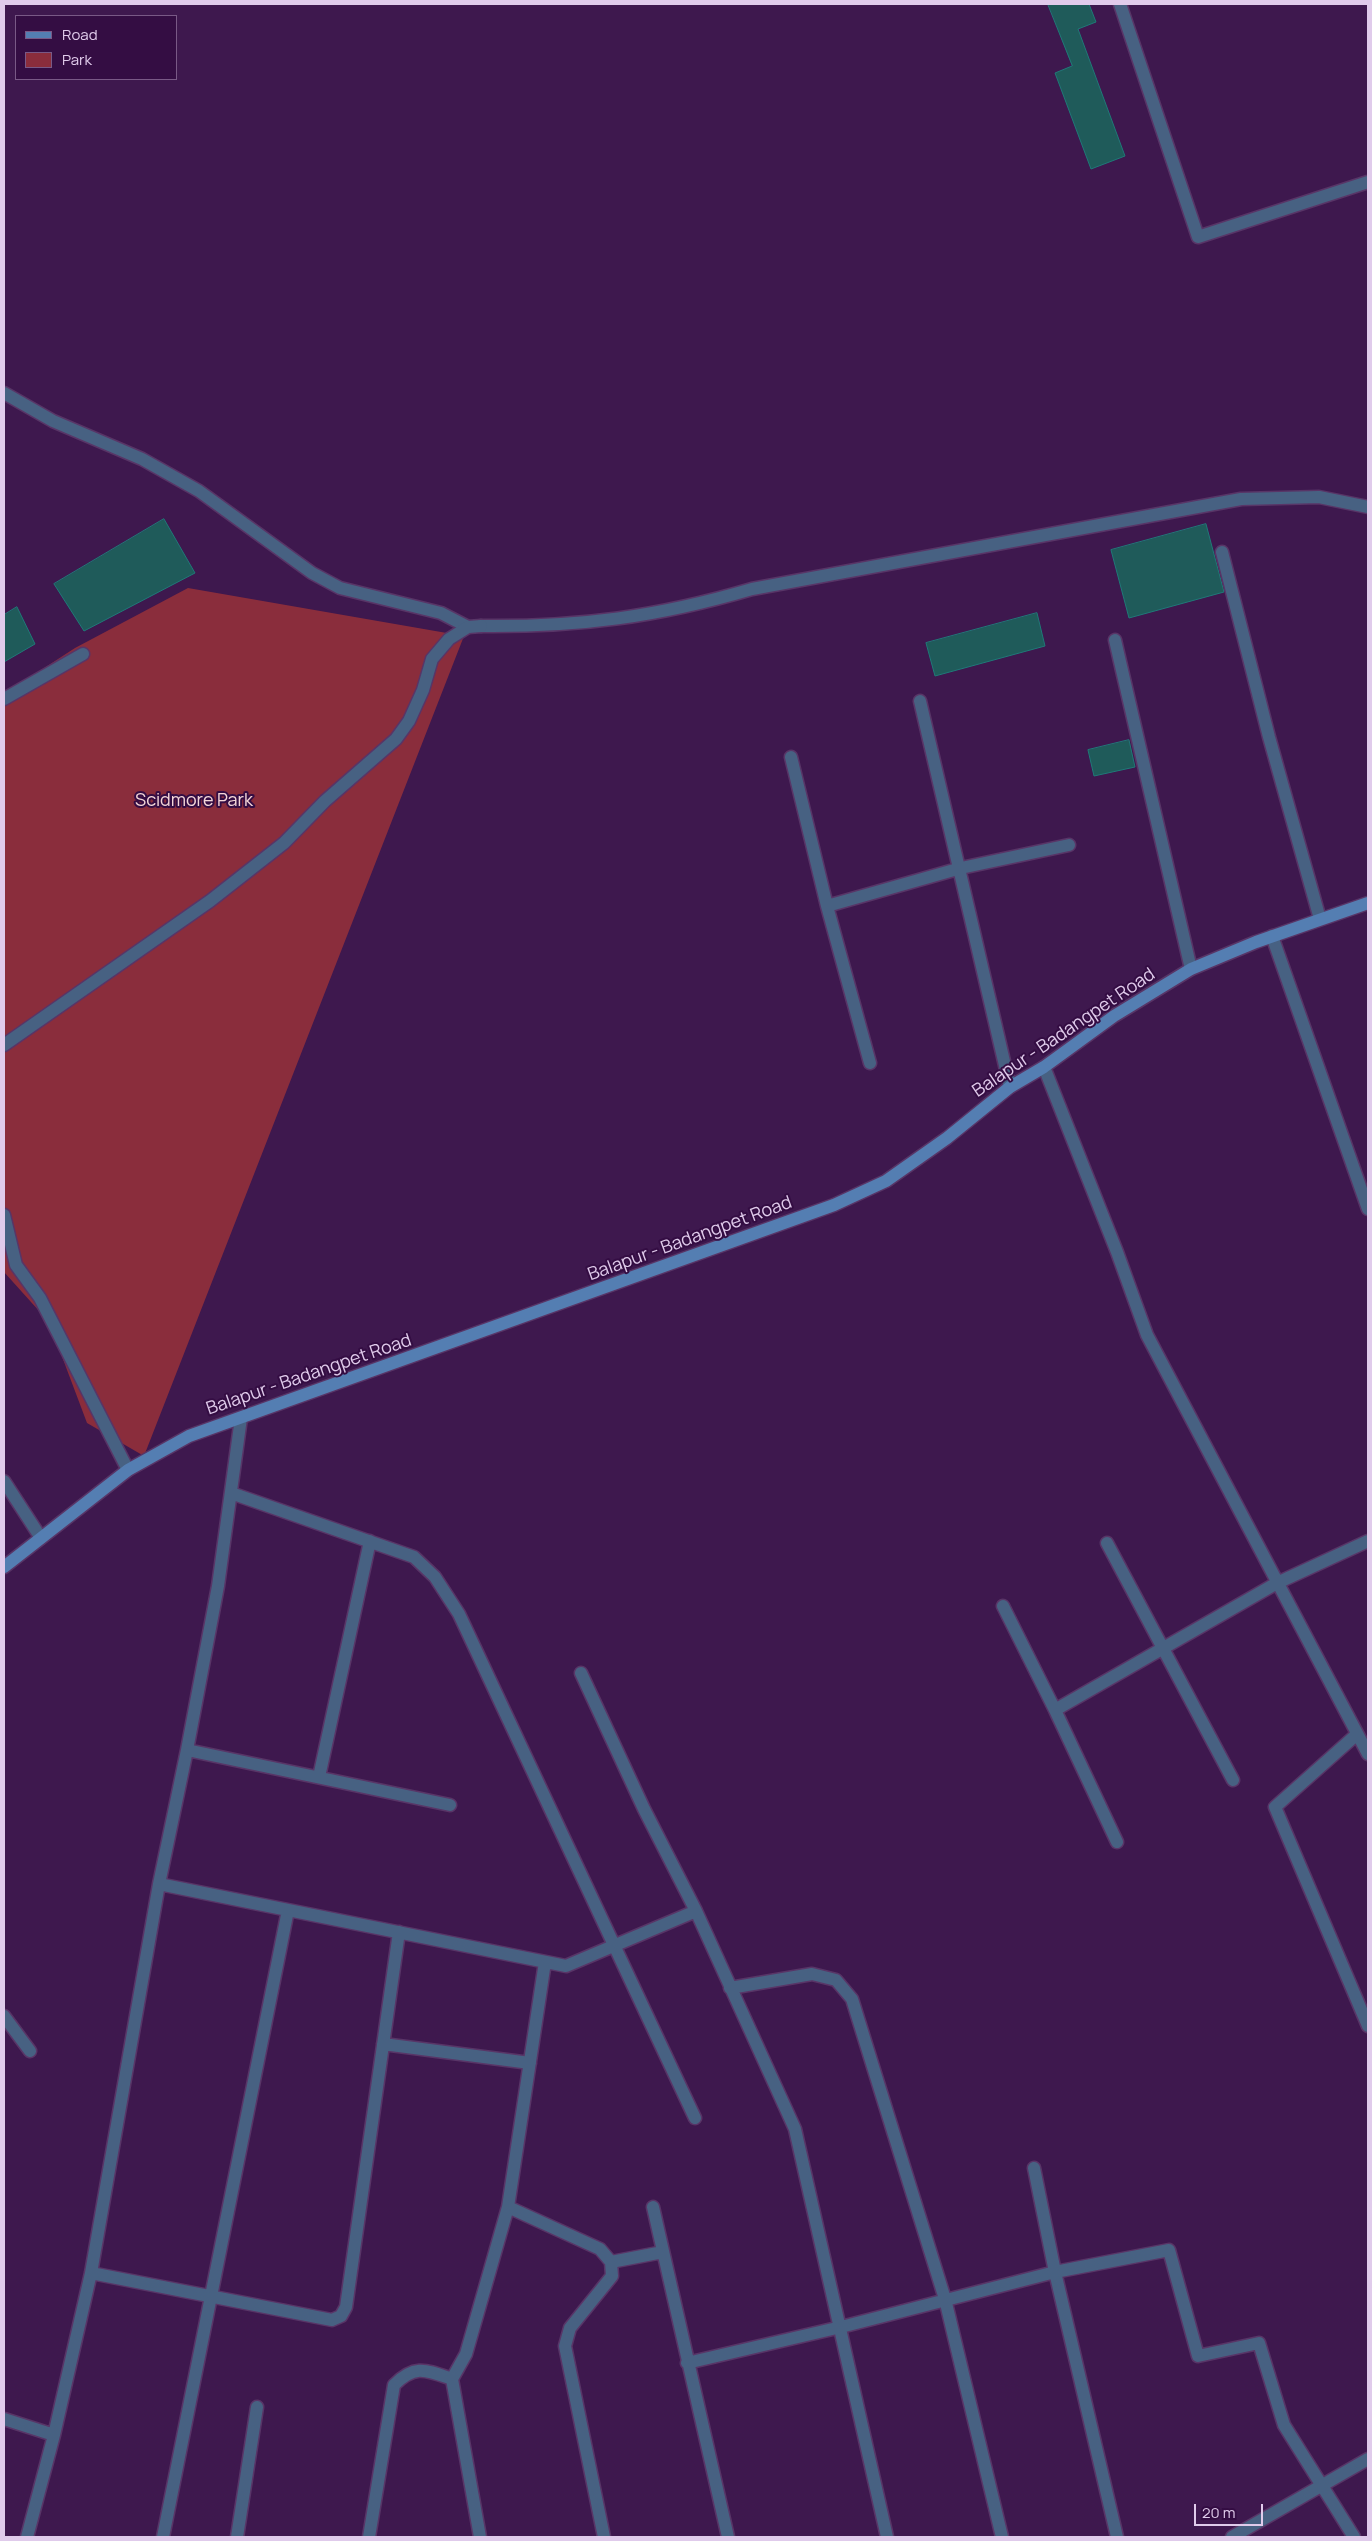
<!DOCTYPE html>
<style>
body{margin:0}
#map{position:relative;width:1372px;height:2541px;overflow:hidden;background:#3e184e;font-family:Manrope,sans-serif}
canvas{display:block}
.frame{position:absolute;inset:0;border:5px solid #e0cbeb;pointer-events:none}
.legend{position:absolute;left:15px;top:15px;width:162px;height:65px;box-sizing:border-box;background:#340d43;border:1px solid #795986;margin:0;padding:6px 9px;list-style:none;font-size:15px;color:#e0cbeb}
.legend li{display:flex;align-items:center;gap:10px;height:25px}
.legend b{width:25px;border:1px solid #795986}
.scale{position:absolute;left:1194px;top:2504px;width:69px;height:22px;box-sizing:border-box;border:2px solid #e0cbeb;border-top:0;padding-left:6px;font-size:15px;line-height:18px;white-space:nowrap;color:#e0cbeb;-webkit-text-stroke:4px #340d43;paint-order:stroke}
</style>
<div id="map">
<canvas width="1372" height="2541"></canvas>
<div class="frame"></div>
<ul class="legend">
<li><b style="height:6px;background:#547eb2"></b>Road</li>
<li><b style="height:14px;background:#8a2d3c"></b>Park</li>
</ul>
<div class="scale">20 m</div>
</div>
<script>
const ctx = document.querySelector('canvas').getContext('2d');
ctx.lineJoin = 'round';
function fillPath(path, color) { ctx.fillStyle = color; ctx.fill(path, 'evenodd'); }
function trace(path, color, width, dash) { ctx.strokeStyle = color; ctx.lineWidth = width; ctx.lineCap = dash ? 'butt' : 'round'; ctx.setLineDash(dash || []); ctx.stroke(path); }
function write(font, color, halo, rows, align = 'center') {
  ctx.font = font + ' Manrope,sans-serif'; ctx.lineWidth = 4; ctx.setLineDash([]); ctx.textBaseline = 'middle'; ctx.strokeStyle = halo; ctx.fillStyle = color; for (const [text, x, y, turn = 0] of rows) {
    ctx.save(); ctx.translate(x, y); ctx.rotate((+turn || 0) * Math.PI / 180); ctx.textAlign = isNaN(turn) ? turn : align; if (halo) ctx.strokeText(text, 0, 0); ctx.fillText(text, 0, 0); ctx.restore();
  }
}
const green = new Path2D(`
 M188 588 464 636 144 1456 87 1423 49 1322 4 1272V694L75 648Z`);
const building = new Path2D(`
 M1048 4H1089L1096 22 1078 29 1125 156 1091 169 1055 73 1072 66Z
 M164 519 195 573 84 631 54 584Z
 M1206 524 1224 592 1129 618 1111 550Z
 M17 607 35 644 4 662V615Z
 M1037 613 1045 646 935 676 926 643Z
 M1129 740 1135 767 1094 776 1088 750Z`);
const lane = new Path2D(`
 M1120 4 1198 237 1368 182
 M4 393 53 421 142 459 199 491 312 573 340 588 441 613 468 627
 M481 626C580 627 657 617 752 589L1241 499 1319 497 1368 507
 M1272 936 1368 1209
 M4 2016 30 2051`);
const street = new Path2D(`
 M1222 552 1269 737 1320 919
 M1115 640 1191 969
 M4 699 83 654
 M920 701 1010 1087
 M791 757 827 906 870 1063
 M827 906 961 868 1069 845
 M4 1045 210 901 284 843 325 801 396 739 409 721 423 690 432 659 449 639 468 627 481 626
 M1044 1067 1117 1252 1147 1335 1368 1754
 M4 1215 16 1265 40 1298 128 1470
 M4 1481 41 1538
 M231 1493 414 1557 435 1577 459 1614 695 2118
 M1107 1543 1233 1780
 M1003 1606 1055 1710 1117 1842
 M581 1673 644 1809 696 1911 795 2129 887 2537
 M1055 1710 1277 1583 1368 1541
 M1356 1735 1275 1807 1368 2026
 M187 1750 450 1805
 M319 1777 370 1541
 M159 1884 566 1966 696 1911
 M730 1988 812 1974 836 1980 852 1999 945 2299 1002 2537
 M383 2044 530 2063
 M1034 2168 1055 2272 1117 2537
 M508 2207 600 2249 611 2262 612 2276 570 2328 565 2346 604 2537
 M653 2207 728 2537
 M611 2262 663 2252
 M91 2273 332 2320 341 2316 346 2307 399 1932
 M687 2363 841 2327 1055 2272 1169 2250 1198 2356 1259 2343 1284 2425 1354 2537
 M4 2419 54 2435
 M27 2537 54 2435 91 2273 159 1884 187 1750 218 1586 241 1418
 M163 2537 288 1910
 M237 2537 257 2407
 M369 2537 394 2385C415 2364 426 2370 452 2379
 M480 2537 452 2379 466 2354 508 2207 545 1962
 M1232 2537 1368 2459`);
const secondary = new Path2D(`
 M4 1567 128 1470 189 1436 834 1205 886 1181 947 1138 1010 1087 1044 1067 1114 1016 1191 969 1256 942 1368 903`);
const parkNames = [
 ["Scidmore Park",194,801]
];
const streetNames = [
 ["Balapur - Badangpet Road",1064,1033,-34],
 ["Balapur - Badangpet Road",690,1239,-20],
 ["Balapur - Badangpet Road",309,1375,-19]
];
fillPath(green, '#8a2d3c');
fillPath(building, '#1f5b5a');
trace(building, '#207978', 1);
trace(lane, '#583567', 15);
trace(street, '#583567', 15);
trace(secondary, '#583567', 15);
trace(lane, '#476182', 12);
trace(street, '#476182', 12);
trace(secondary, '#547eb2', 12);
write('18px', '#f5d7d8', '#340d43', parkNames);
write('18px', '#e0cbeb', '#340d43', streetNames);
</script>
